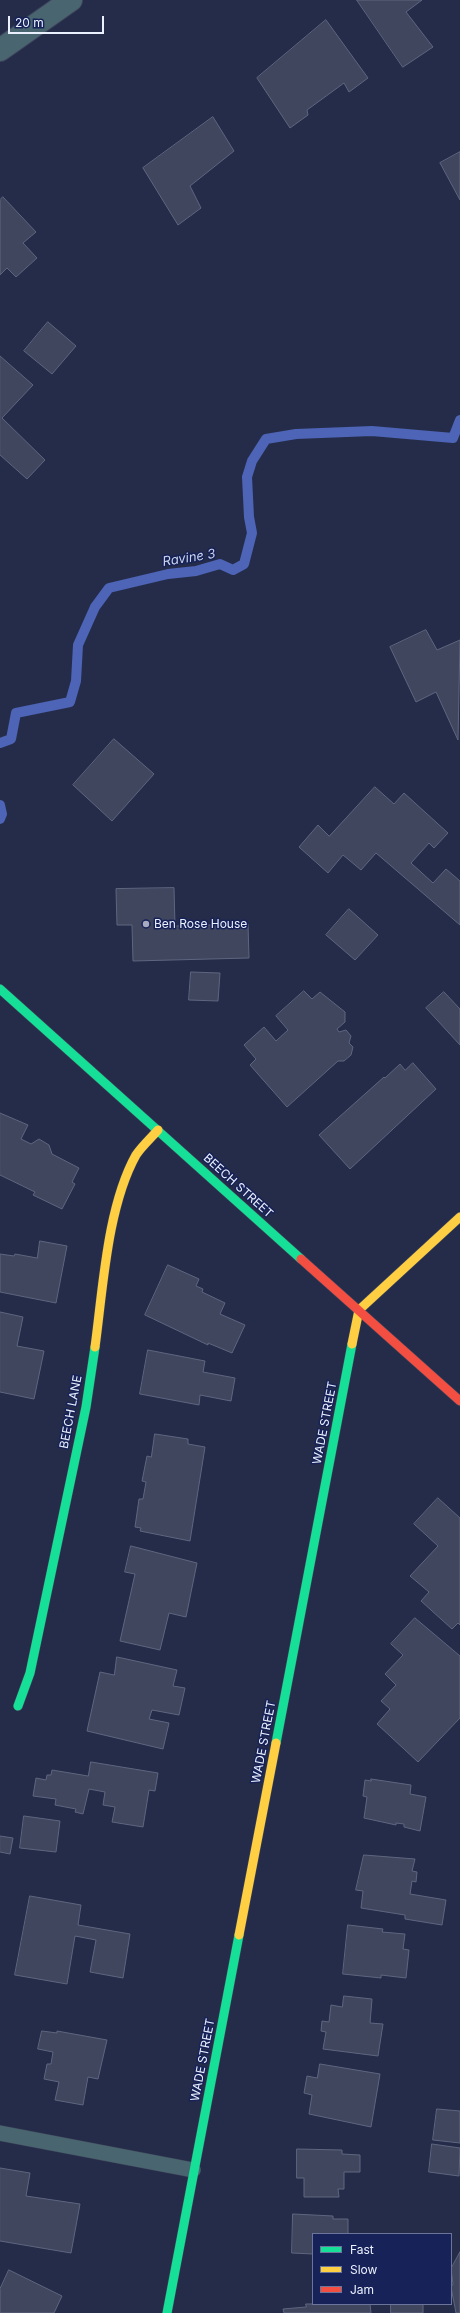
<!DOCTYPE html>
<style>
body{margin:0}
#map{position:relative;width:460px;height:2313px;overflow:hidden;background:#252c49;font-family:Inter,sans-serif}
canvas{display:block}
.legend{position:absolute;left:312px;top:2233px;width:140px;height:72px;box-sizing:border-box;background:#162258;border:1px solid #6b749a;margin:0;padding:5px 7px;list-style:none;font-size:12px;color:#ebf0fe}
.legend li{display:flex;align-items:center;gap:8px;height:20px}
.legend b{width:20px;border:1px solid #6b749a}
.scale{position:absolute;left:8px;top:16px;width:96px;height:18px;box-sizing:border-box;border:2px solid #ebf0fe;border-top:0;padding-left:5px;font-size:12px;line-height:14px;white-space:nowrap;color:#ebf0fe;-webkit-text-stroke:3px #162258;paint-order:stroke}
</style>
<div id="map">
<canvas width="460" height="2313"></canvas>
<ul class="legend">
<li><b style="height:5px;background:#16e098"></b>Fast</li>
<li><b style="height:5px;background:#ffcf43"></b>Slow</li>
<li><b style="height:5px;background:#f24e42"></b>Jam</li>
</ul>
<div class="scale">20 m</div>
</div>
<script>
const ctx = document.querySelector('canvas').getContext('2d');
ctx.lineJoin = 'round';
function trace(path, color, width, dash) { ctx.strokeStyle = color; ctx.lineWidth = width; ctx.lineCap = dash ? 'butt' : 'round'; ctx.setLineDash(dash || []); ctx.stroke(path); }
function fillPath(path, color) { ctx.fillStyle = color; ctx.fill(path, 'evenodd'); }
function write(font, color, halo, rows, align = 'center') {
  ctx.font = font + ' Inter,sans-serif'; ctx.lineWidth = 3; ctx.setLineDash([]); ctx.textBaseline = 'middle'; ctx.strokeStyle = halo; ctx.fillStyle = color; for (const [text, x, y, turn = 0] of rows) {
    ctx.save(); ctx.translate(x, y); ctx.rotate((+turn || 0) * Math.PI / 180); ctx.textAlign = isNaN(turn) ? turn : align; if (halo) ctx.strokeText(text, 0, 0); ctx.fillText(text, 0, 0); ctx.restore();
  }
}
const stream = new Path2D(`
 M0 743 11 739 16 713 70 702 76 681 78 645 95 607 109 588 168 574 196 571 220 564 233 570 244 564 252 533 249 517 247 477 252 461 266 439 296 434 372 431 453 438 460 420
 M0 805 2 814 0 819`);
const building = new Path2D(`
 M357 0H422L406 12 433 47 403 67Z
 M326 20 368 78 349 92 344 83 307 110 308 115 290 128 257 78Z
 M213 117 234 151 190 186 201 208 178 225 143 168Z
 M460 152V200L440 163Z
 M3 197 36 232 23 243 37 258 16 277 7 268 0 275V200Z
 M48 322 76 346 52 374 24 351Z
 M0 356 33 385 2 418 45 460 27 479 0 455Z
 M426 630 437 650 460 640 458 740 436 692 416 702 390 647Z
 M114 739 154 774 112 821 73 785Z
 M375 787 394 804 404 793 448 833 434 848 429 843 411 863 433 883 446 869 460 881V925L376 853 361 870 343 855 328 873 299 847 318 825 329 836Z
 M174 888 175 926 248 924 249 958 133 961 132 925H117L116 889Z
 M349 909 378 935 355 960 326 935Z
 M191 972 220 973 218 1001 189 1000Z
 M304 991 312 999 320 992 345 1012V1022L337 1029 339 1032 346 1030 351 1036 349 1043 353 1047 351 1055 344 1061H338L287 1107 250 1065 256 1059 244 1045 264 1027 276 1041 288 1030 276 1016Z
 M444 992 460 1009V1045L426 1008Z
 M413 1063 436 1089 350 1169 319 1135 384 1077 385 1078 400 1064 405 1070Z
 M0 1113 28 1125 21 1139 31 1144 39 1139 49 1145 52 1154 79 1168 72 1182 75 1184 62 1209 33 1195 35 1192 0 1175Z
 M40 1241 67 1246 56 1303 0 1292V1254L14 1256 15 1254 37 1258Z
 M168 1265 199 1279 196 1286 203 1289 202 1292 225 1303 220 1314 245 1325 232 1353 208 1343V1345L145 1315Z
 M0 1312 23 1317 17 1346 44 1351 34 1399 0 1392Z
 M148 1350 205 1361 203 1372 235 1378 231 1401 200 1395 199 1405 140 1394Z
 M155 1434 188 1439V1444L205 1447 190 1541 140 1531 141 1528 135 1527 139 1499H143L146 1482 142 1481 147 1456 151 1457Z
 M438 1498 460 1518V1625L458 1623 452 1629 421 1601 429 1592 410 1576 438 1546 414 1524Z
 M131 1546 197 1563 186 1617 169 1613 160 1650 120 1641 135 1574 125 1572Z
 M415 1618 460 1656V1718L418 1762 377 1724 390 1709 381 1701 396 1685 385 1674 403 1655 391 1644Z
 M117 1657 177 1670 173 1686 185 1688 179 1715 152 1710 149 1719 169 1723 163 1749 87 1731 100 1672 114 1675Z
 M91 1762 158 1773 155 1791 149 1790 143 1827 112 1822 115 1807 103 1805 105 1792 89 1789 83 1814 75 1812 76 1809 55 1805 56 1799 33 1796 36 1778 46 1780 47 1775H51L52 1770 88 1776Z
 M371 1779 411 1785 410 1794 426 1797 420 1831 404 1827V1824L396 1823V1825L364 1818 367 1797 363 1796 365 1780 371 1781Z
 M24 1816 60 1821 56 1852 20 1848Z
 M0 1836 13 1838 10 1854 0 1852Z
 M364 1855 415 1859 412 1871 417 1872 416 1882 412 1881 410 1894 446 1900 442 1925 405 1919V1915L361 1908 363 1891 356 1890Z
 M30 1896 81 1905 78 1925 130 1934 123 1978 90 1972 96 1940 75 1936 67 1984 15 1975Z
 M348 1925 383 1929 382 1932 405 1934 403 1949 409 1950 406 1978 381 1975V1978L343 1974Z
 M344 1996 372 1999 370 2023 383 2024 378 2056 323 2049 326 2032 321 2031 322 2021 329 2022 331 2005 342 2007Z
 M42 2031 57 2033V2031L107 2040 98 2079 88 2077 83 2105 55 2100 59 2082 44 2079 47 2064H51L53 2052 38 2049Z
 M320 2064 380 2074 371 2127 309 2114 312 2095 304 2093 307 2076 317 2078Z
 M437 2109 460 2111V2143L433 2140Z
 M432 2144 460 2148 459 2176 429 2172Z
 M297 2149 342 2150V2154L360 2155V2172H344V2189H338L339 2197H304V2178H297Z
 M0 2168 30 2173 26 2196 80 2204 71 2253 0 2241Z
 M293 2214 333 2216V2219H348V2234H313V2254L292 2253Z
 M460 2252V2313H456L451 2287 453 2284 451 2269Z
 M9 2270 62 2296 54 2313H0V2289Z
 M306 2304H370L371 2313H284L283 2309 306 2307Z
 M391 2304H423V2313H391Z`);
const lane = new Path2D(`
 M0 2133 193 2170`);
const street = new Path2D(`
 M0 50 71 0`);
const fast = new Path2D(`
 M0 989 301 1259
 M18 1706 30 1673 86 1407 95 1347
 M276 1743 352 1344
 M167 2313 239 1935`);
const slow = new Path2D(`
 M352 1344 359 1310 460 1217
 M95 1347C103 1289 107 1207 136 1155 142 1146 151 1138 158 1130
 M239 1935 276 1743`);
const jam = new Path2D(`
 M301 1259 460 1401`);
const markers = [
 [146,924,4,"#a6abbf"]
];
const poiNames = [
 ["Ben Rose House",154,924]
];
const streetNames = [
 ["BEECH STREET",238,1186,42],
 ["BEECH LANE",71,1412,-79],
 ["WADE STREET",325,1423,-79],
 ["WADE STREET",264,1742,-79],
 ["WADE STREET",203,2060,-79]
];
const waterNames = [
 ["Ravine 3",189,558,-9]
];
trace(stream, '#4d64b7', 10);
fillPath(building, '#40465e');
trace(building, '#5e667f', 1);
trace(lane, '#3f455c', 16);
trace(street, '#3f455c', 24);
trace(fast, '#3f455c', 10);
trace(slow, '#3f455c', 10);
trace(jam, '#3f455c', 10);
trace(lane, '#496670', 15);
trace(street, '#496670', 22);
trace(fast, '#16e098', 9);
trace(slow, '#ffcf43', 9);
trace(jam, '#f24e42', 9);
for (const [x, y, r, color] of markers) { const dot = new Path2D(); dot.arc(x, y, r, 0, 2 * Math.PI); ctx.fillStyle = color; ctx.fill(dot); trace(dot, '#162258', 1.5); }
write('12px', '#ebf0fe', '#162258', poiNames, 'left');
write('12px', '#ebf0fe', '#162258', streetNames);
write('italic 13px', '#c9d2ea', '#162258', waterNames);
</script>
